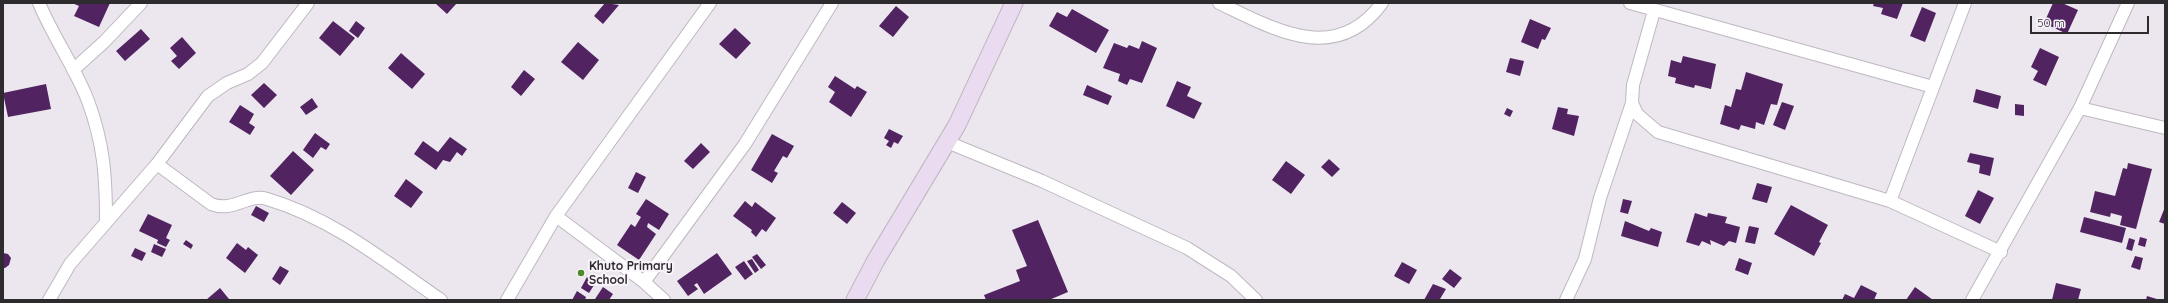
<!DOCTYPE html>
<style>
body{margin:0}
#map{position:relative;width:2168px;height:303px;overflow:hidden;background:#ece6ee;font-family:Quicksand,sans-serif}
canvas{display:block}
.frame{position:absolute;inset:0;border:4px solid #2e2b2e;pointer-events:none}
.scale{position:absolute;left:2030px;top:16px;width:119px;height:18px;box-sizing:border-box;border:2px solid #2e2b2e;border-top:0;padding-left:5px;font-size:12px;line-height:14px;white-space:nowrap;color:#2e2b2e;-webkit-text-stroke:3px #f9f3fb;paint-order:stroke}
</style>
<div id="map">
<canvas width="2168" height="303"></canvas>
<div class="frame"></div>
<div class="scale">50 m</div>
</div>
<script>
const ctx = document.querySelector('canvas').getContext('2d');
ctx.lineJoin = 'round';
function fillPath(path, color) { ctx.fillStyle = color; ctx.fill(path, 'evenodd'); }
function trace(path, color, width, dash) { ctx.strokeStyle = color; ctx.lineWidth = width; ctx.lineCap = dash ? 'butt' : 'round'; ctx.setLineDash(dash || []); ctx.stroke(path); }
function write(font, color, halo, rows, align = 'center') {
  ctx.font = font + ' Quicksand,sans-serif'; ctx.lineWidth = 4; ctx.setLineDash([]); ctx.textBaseline = 'middle'; ctx.strokeStyle = halo; ctx.fillStyle = color; for (const [text, x, y, turn = 0] of rows) {
    ctx.save(); ctx.translate(x, y); ctx.rotate((+turn || 0) * Math.PI / 180); ctx.textAlign = isNaN(turn) ? turn : align; if (halo) ctx.strokeText(text, 0, 0); ctx.fillText(text, 0, 0); ctx.restore();
  }
}
const building = new Path2D(`
 M72 3H110L99 27 74 16 79 6Z
 M435 3H457L447 14Z
 M605 3 619 5 603 24 594 16Z
 M1874 3H1903L1897 19 1881 14 1883 8 1873 6Z
 M2053 3H2062L2078 10 2067 34 2044 23Z
 M896 6 909 17 893 37 879 26Z
 M1922 7 1936 13 1925 42 1910 36Z
 M1072 9 1109 30 1096 53 1049 26 1057 12 1067 17Z
 M1530 19 1551 28 1545 40 1542 39 1538 49 1521 42Z
 M333 21 355 38 340 56 319 38Z
 M356 21 365 28 358 38 349 31Z
 M735 28 751 43 736 59 719 44Z
 M141 29 150 39 125 61 116 51Z
 M182 37 196 53 179 69 171 61 177 56 170 48Z
 M1142 41 1157 48 1142 83 1130 79 1127 85 1118 81 1120 74 1103 68 1114 43 1127 48 1129 45 1139 49Z
 M578 42 599 60 583 80 561 62Z
 M2040 48 2059 57 2046 86 2033 80 2038 71 2031 67Z
 M401 53 425 74 412 89 388 68Z
 M1683 56 1716 64 1711 89 1695 85 1694 88 1675 83 1676 78 1668 76 1671 60 1681 63Z
 M1510 58 1524 61 1520 76 1506 72Z
 M524 70 535 79 521 96 511 87Z
 M1746 72 1783 84 1777 105 1771 104 1764 125 1756 122 1755 129 1741 125 1739 130 1720 124 1725 105 1731 107 1736 89 1741 90Z
 M835 76 855 89 857 86 867 92 851 117 829 102 835 92 828 87Z
 M1177 81 1191 87 1187 96 1202 103 1194 119 1166 106Z
 M264 83 277 95 264 108 251 95Z
 M46 84 51 109 8 117 3 93Z
 M1087 85 1112 96 1108 105 1083 95Z
 M1976 89 2001 96 1998 109 1973 102Z
 M312 98 318 107 306 115 300 107Z
 M1782 102 1794 106 1785 130 1773 125Z
 M2015 104 2024 105V116L2015 115Z
 M240 105 254 114 249 123 255 127 250 135 229 122Z
 M1558 107 1568 109 1567 114 1579 116 1574 136 1552 129Z
 M1507 108 1513 111 1510 117 1504 114Z
 M889 129 903 136 898 144 894 142 891 148 886 145 889 141 884 138Z
 M315 133 330 144 326 150 321 147 313 158 303 150Z
 M772 134 794 146 787 158 783 156 774 171 778 173 772 183 751 170Z
 M450 137 467 149 462 156 457 152 450 162 443 160 436 170 414 154 423 141 438 152Z
 M701 143 710 152 693 169 684 161Z
 M293 151 314 170 291 195 270 176Z
 M1970 153 1994 158 1990 176 1979 173 1980 165 1967 162Z
 M1329 159 1340 169 1332 177 1321 167Z
 M1286 161 1305 175 1291 194 1272 180Z
 M2128 163 2152 169 2136 229 2120 225 2122 216 2111 213 2110 217 2090 212 2095 191 2115 196 2123 168 2127 169Z
 M636 172 646 177 638 193 628 188Z
 M406 179 423 192 411 208 394 196Z
 M1757 183 1772 187 1767 203 1752 199Z
 M1978 190 1994 198 1980 224 1965 216Z
 M646 199 669 214 659 230 648 223 647 227 656 234 639 260 617 245 631 224 635 227 641 217 636 214Z
 M1623 199 1632 201 1628 214 1620 212Z
 M745 201 752 207 755 202 776 218 766 232 762 229 756 237 751 232 752 230 733 216Z
 M842 202 856 213 847 224 833 213Z
 M1791 205 1828 225 1819 242 1821 243 1814 256 1774 234Z
 M256 206 269 213 264 222 251 215Z
 M2165 207V224L2159 222Z
 M1695 213 1707 217 1708 213 1727 217 1725 223 1740 227 1736 243 1729 241 1724 246 1710 240 1711 245 1702 241 1699 246 1686 242Z
 M148 214 172 225 166 238 170 240 166 247 157 243 158 240 139 231Z
 M2084 217 2126 228 2122 243 2080 232Z
 M1038 220 1068 292 1049 300H986L984 295 1020 281 1016 270 1027 266 1012 230Z
 M1625 221 1649 231 1651 228 1662 232 1658 247 1621 236Z
 M1749 226 1759 228 1755 244 1745 242Z
 M2140 237 2147 239 2145 247 2138 245Z
 M2129 238 2135 240 2132 251 2126 249Z
 M186 240 193 245 191 249 183 244Z
 M237 243 246 250 248 247 258 255 245 273 226 258Z
 M154 244 166 249 162 257 151 252Z
 M135 248 146 253 142 261 131 256Z
 M3 253 8 254 11 258 9 265 5 268H3Z
 M717 253 732 274 704 294 697 283 694 285 698 289 688 296 677 281Z
 M757 254 766 265 761 269 752 257Z
 M2135 256 2143 258 2140 270 2131 267Z
 M1739 258 1752 263 1748 275 1735 270Z
 M752 259 759 270 755 273 747 261Z
 M744 261 753 274 745 280 735 267Z
 M1402 262 1417 270 1409 284 1394 276Z
 M280 266 289 271 280 285 272 279Z
 M1450 269 1462 278 1454 288 1442 279Z
 M587 277 596 282 589 293 581 288Z
 M2056 283 2081 289 2078 300H2052Z
 M1433 284 1446 289 1440 299 1443 300H1424Z
 M1861 285 1877 293 1874 300H1842L1845 294 1854 298Z
 M603 287 613 294 609 300H596L595 299Z
 M1915 287 1933 300H1906Z
 M220 288 229 299 228 300H206Z
 M577 291 586 297 585 300H572Z
 M2147 296 2160 300H2146Z`);
const street = new Path2D(`
 M39 3C53 37 75 67 88 101 104 144 106 177 106 221
 M1219 3C1274 29 1336 66 1382 3
 M1630 3 1933 87
 M73 70 104 42 141 3
 M1632 103 1637 114 1658 132 1890 201 2001 252
 M2080 108 2165 128
 M947 142 1042 181 1187 248 1231 276 1256 300
 M157 164 211 204C233 213 248 193 267 199 332 218 386 262 441 300
 M1890 201 1965 3
 M556 216 644 282 664 300
 M644 282 745 144 832 3
 M49 300 70 264 157 164 208 96 227 83 248 74 262 63 308 3
 M507 300 556 216 710 3
 M1566 300 1585 259 1600 198 1632 103 1633 85 1654 11
 M1972 300 2080 108 2128 3`);
const secondary = new Path2D(`
 M855 300 876 260 957 125 1014 3`);
const markers = [
 [581,273,4,"#4c8a2a"]
];
const poiNames = [
 ["Khuto Primary",589,266],
 ["School",589,280]
];
fillPath(building, '#512461');
trace(street, '#beb8c0', 14);
trace(secondary, '#beb8c0', 19);
trace(street, '#fff', 12);
trace(secondary, '#ebdbf1', 17);
for (const [x, y, r, color] of markers) { const dot = new Path2D(); dot.arc(x, y, r, 0, 2 * Math.PI); ctx.fillStyle = color; ctx.fill(dot); trace(dot, '#f9f3fb', 1.5); }
write('bold 12px', '#2e2b2e', '#f9f3fb', poiNames, 'left');
</script>
